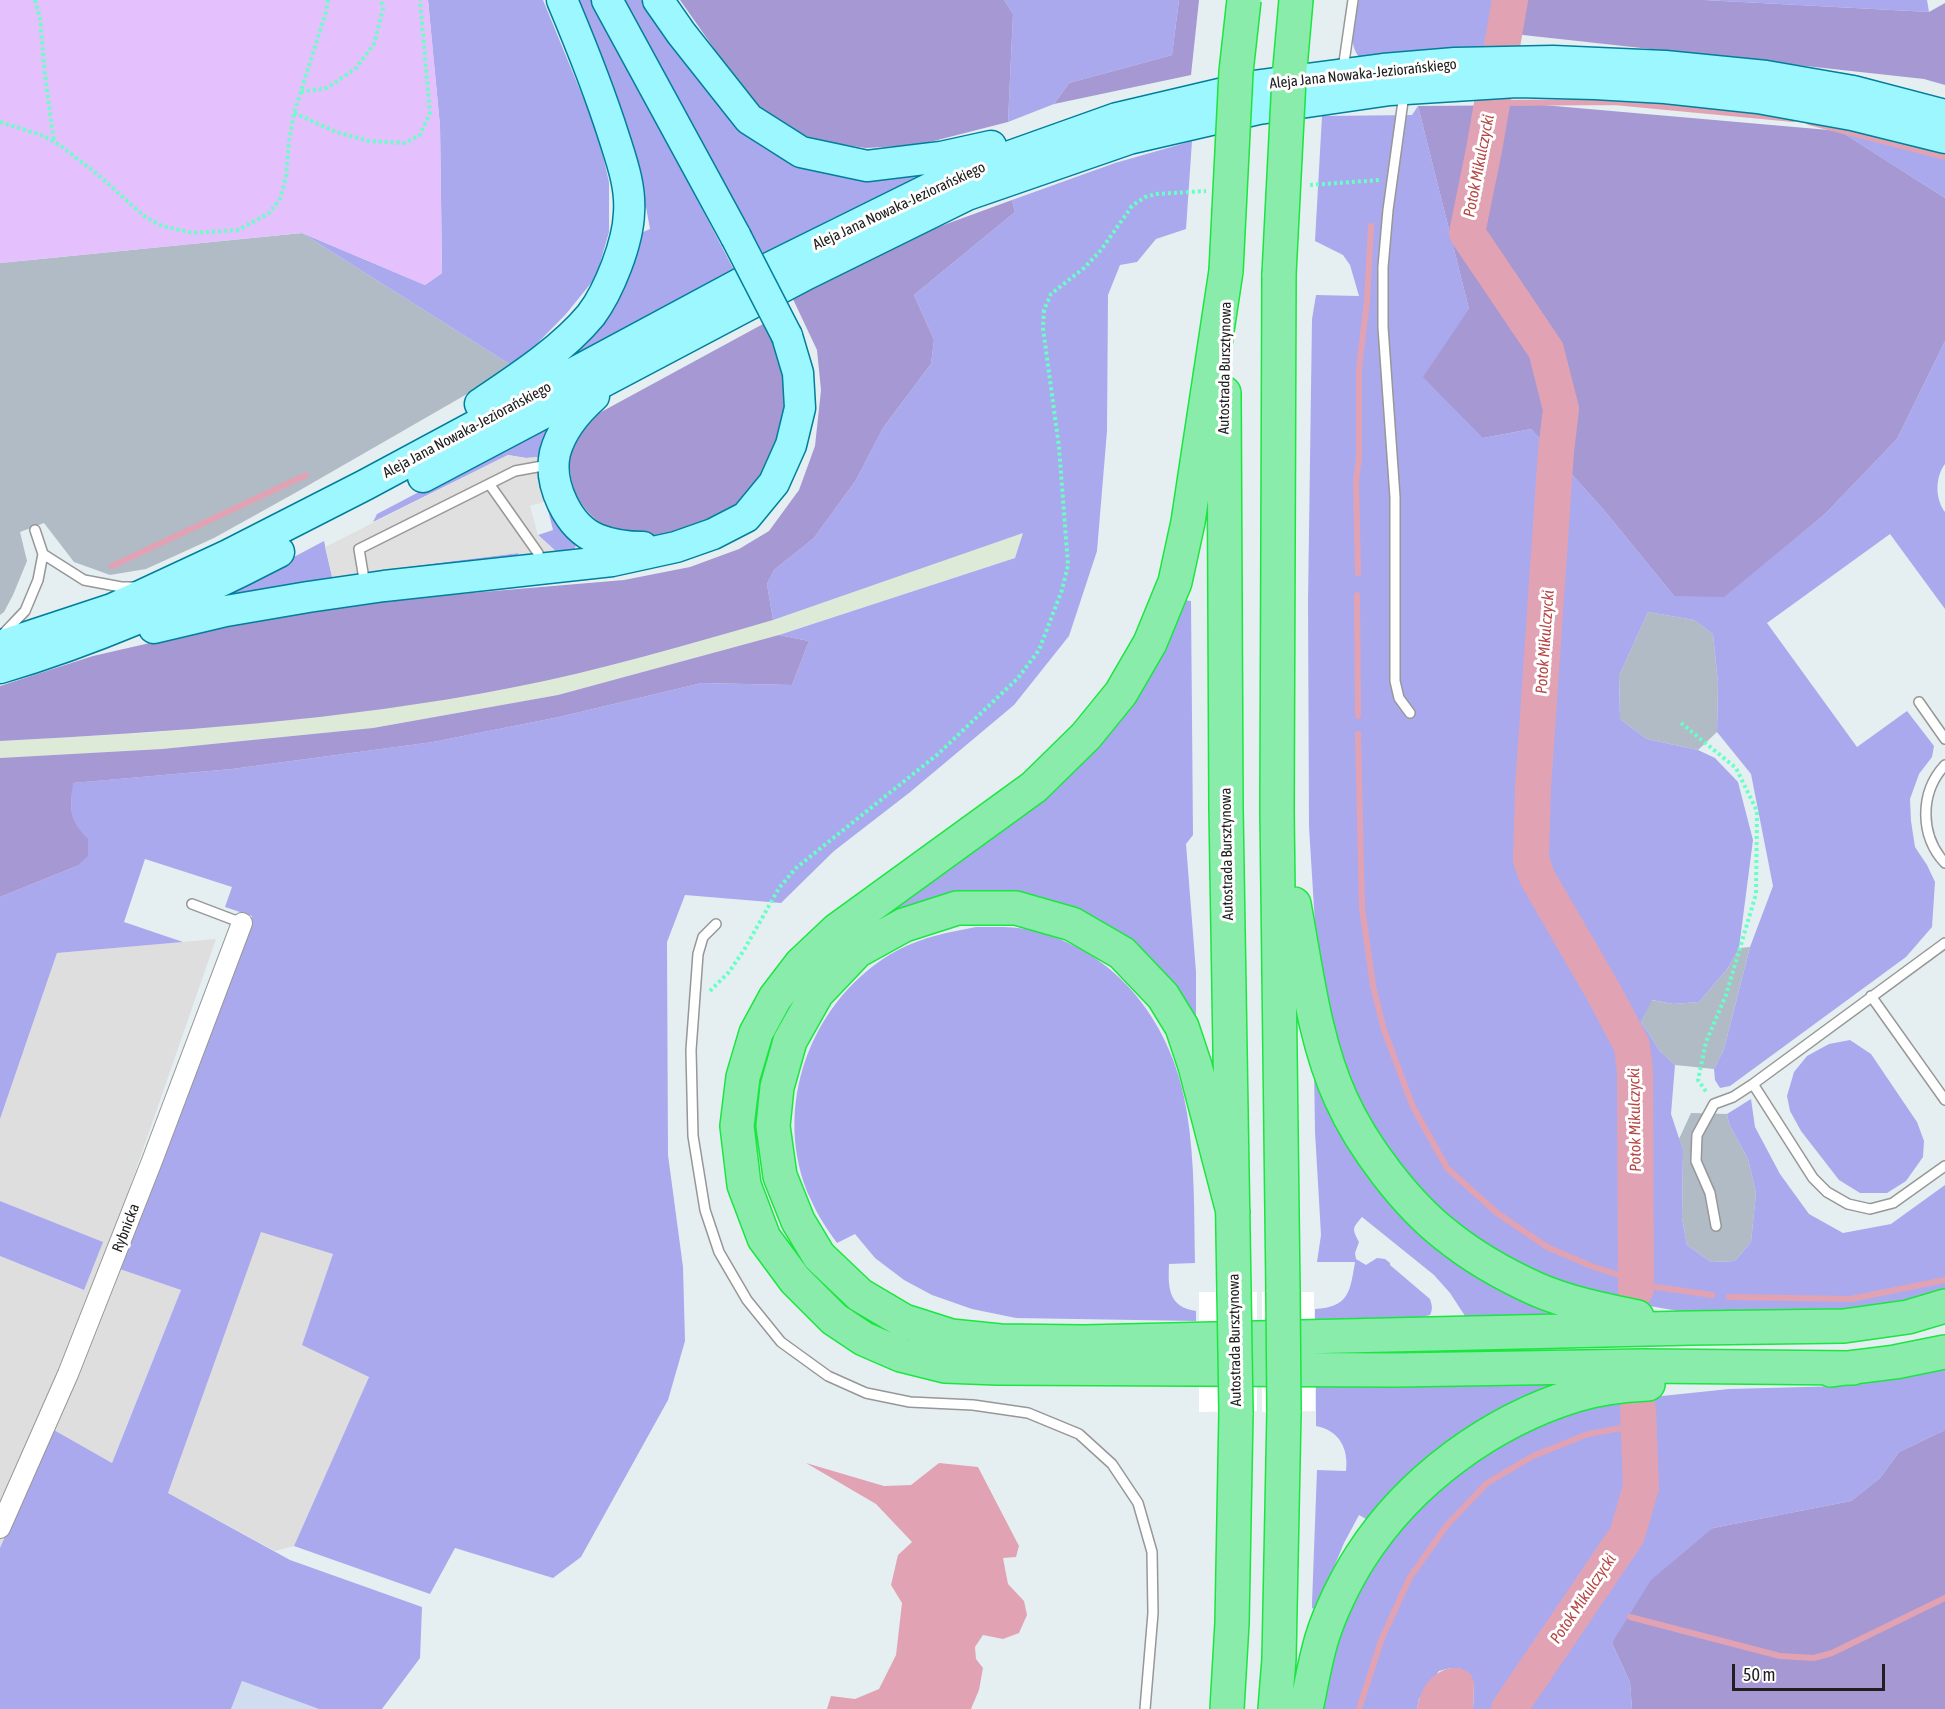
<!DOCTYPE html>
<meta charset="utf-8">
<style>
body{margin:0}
#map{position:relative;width:1945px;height:1709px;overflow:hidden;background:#e5eff1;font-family:"Asap Condensed",sans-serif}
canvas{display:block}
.scale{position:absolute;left:1732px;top:1664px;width:153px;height:27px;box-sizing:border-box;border:3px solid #202020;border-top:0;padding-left:8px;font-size:18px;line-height:21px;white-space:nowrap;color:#202020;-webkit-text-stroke:4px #fff;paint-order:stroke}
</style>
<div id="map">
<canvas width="1945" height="1709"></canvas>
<div class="scale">50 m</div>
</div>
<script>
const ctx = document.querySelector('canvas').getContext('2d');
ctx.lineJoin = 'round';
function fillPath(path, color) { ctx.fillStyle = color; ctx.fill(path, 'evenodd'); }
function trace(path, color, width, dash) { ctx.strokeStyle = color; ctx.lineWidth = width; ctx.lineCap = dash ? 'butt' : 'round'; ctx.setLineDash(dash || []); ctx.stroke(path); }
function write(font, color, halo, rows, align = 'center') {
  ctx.font = font + ' "Asap Condensed",sans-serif'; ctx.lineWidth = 6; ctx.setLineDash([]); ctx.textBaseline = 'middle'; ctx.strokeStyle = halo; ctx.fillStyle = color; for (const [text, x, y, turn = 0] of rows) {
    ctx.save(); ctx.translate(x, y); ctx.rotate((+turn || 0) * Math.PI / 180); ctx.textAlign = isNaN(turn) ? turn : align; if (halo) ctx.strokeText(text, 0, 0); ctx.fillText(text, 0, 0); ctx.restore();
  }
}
const residential = new Path2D(`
 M216 939 124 1204 102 1262 181 1290 112 1463 52 1430 0 1548V1256L83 1290 102 1242 0 1201V1119L57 953Z
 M261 1231 333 1254 303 1345 369 1377 294 1546 275 1551 168 1493Z`);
const industrial = new Path2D(`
 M1024 532 1015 558 779 635 558 695 373 728 162 749 0 758V741L161 732 368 711 510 688 648 656 773 620Z`);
const construction = new Path2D(`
 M302 233 514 367 295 493 214 538 146 569 110 575 74 562 44 523 20 532 27 561 13 595 4 612 0 615V263Z
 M1648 612 1694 620 1713 634 1718 684 1717 732 1698 750 1647 739 1620 719 1619 676Z
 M1750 947 1724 1049 1714 1069 1675 1065 1660 1051 1641 1022 1651 1000 1673 1004 1699 1002 1728 968 1739 948Z
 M1691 1113 1727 1114 1729 1124 1748 1159 1756 1193 1751 1242 1735 1261 1711 1262 1687 1245 1682 1218 1683 1150 1679 1139Z`);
const farmland = new Path2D(`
 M242 1681 319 1709H231Z`);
const grass = new Path2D(`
 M428 0H543L598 134 609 182V232L596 277 566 314 514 367 302 233 425 285 442 273 440 126Z
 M572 0H593L735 272 556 366 641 233 650 229 646 207H642Z
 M623 0H649L814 169C854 180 889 176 930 173L829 220 766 259Z
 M1004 0H1179L1172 55 1069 83 1054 104 1008 122 1013 14Z
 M1359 0H1505L1496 48 1362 60C1345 44 1355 20 1359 0Z
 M1704 0H1927L1929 12Z
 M1418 106 1469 309 1483 438 1531 429 1603 509 1674 596H1724L1824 515 1897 439 1945 341V464C1935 477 1935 499 1945 512V609L1890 534 1767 623 1857 747 1907 711 1934 746 1932 757 1919 774 1910 799 1911 821 1915 847 1927 865 1935 882 1932 927 1906 957 1730 1086 1720 1088 1715 1080 1714 1069 1724 1049 1750 947 1773 886 1751 774 1717 732 1718 684 1713 634 1694 620 1648 612 1619 676 1620 719 1647 739 1698 750 1715 758 1738 782 1753 840 1739 948 1728 968 1699 1002 1673 1004 1652 1000 1641 1022 1660 1051 1675 1065 1671 1114 1683 1150 1682 1218 1687 1245 1711 1262 1735 1261 1751 1242 1756 1193 1748 1159 1729 1124 1727 1114 1751 1099 1755 1127 1780 1174 1809 1214 1843 1233 1891 1224 1945 1185V1291L1920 1300 1856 1311 1795 1312 1678 1311 1599 1297 1551 1282 1502 1256 1456 1223 1400 1168 1359 1110 1333 1038 1316 940 1309 827 1308 601 1312 319 1316 295 1359 296 1350 265 1343 255 1315 241 1322 116 1412 115Z
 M1840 131 1913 143 1945 155V198Z
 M1192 141 1186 229 1156 239 1137 262 1120 265 1108 295 1107 431 1097 551 1069 636 1014 705 909 793 834 851 781 903 685 895 667 942 668 1155 683 1267 685 1341 668 1400 581 1557 553 1578 455 1548 430 1594 294 1546 369 1377 302 1345 333 1254 261 1232 168 1493 290 1560 422 1607 420 1658 382 1709H319L242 1681 231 1709H0V1548L52 1429 112 1463 181 1290 117 1268 252 916 225 907 232 887 145 859 124 922 183 942 57 953 0 1119V897L77 866 87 839C68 819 71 809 72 783L232 769 433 742 559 717 702 683 792 685 809 641 779 635 1015 558 1023 533 773 620 767 584 774 570 814 538 856 480 883 428 931 364 934 340 914 295 1015 212 1012 200 1115 163Z
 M558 419 546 448 539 457 526 458 508 455 373 522 377 514Z
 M546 482 562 524 576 545 574 551 559 554 538 535 553 530 546 502H544L539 486Z
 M324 541 334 585 229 603 222 595Z
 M518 553V561L372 577 373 571Z
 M1184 600 1191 601 1193 835 1186 844 1196 972V1023C1165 968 1141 943 1084 913L862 928 1033 806Z
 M976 927C994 927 1013 926 1031 930 1119 951 1174 1026 1187 1113 1195 1162 1194 1213 1195 1263L1169 1264C1168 1287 1168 1307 1196 1311V1321L1016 1318 972 1309 932 1295 904 1280 875 1258 855 1234 837 1243C827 1229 818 1216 811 1200 769 1109 811 997 898 950 923 937 949 932 976 927Z
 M1850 1040 1871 1054 1917 1122 1924 1141 1923 1157 1906 1181 1887 1193H1860L1839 1180 1801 1131 1790 1111 1787 1096 1794 1072 1807 1056 1829 1044Z
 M1314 1066 1350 1144 1573 1318 1467 1319 1450 1293 1434 1275 1362 1217C1352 1229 1352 1228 1359 1242L1355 1253 1356 1259 1366 1265 1377 1258 1385 1259 1390 1263V1265L1430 1299C1432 1305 1433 1309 1430 1315L1422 1317 1315 1322V1309C1349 1307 1350 1292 1355 1262H1317L1321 1235 1315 1132Z
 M0 1201 103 1242 84 1290 0 1256Z
 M1945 1367V1430L1899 1452 1880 1478 1851 1501 1713 1528 1612 1643 1630 1682 1632 1709H1473L1474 1683 1460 1668H1451L1439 1671 1419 1699 1417 1709H1318L1333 1651 1357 1594 1391 1541 1440 1488 1508 1439 1604 1402 1729 1389 1843 1386Z
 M1316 1380 1561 1385 1518 1399 1496 1414 1368 1520 1359 1515 1344 1543 1316 1610 1312 1608V1603L1317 1470 1346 1471C1349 1449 1339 1430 1316 1426Z`);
const forest = new Path2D(`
 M680 0H1004L1013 14 1008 122 918 145 866 148 824 142 788 130 755 107Z
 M1179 0H1199L1191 75 1054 104 1069 83 1172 55Z
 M1517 0H1704L1929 12 1945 3V85L1924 79 1514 34Z
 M1543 105 1840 131 1945 198V341L1897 439 1824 515 1724 597 1674 596 1603 509 1531 429 1483 438 1423 377 1469 309 1418 106Z
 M1012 200 1015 212 914 295 934 340 931 364 883 428 856 480 814 538 774 570 767 584 773 620C686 645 599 671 510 688 342 721 170 732 0 741V686L93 656 198 632 300 611 435 596 624 580 690 567 739 549 769 531 799 490 815 446 821 390 817 350 792 297 900 241Z
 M763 324C769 335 775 346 780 357 782 362 782 369 783 375 787 403 784 428 772 455 761 483 741 508 712 521 703 526 692 527 682 530 665 535 645 539 628 535 591 528 564 491 571 454 574 440 582 429 590 418Z
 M779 635 809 641 792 685 702 683 559 717 433 742 232 769 73 783C70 809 69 820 88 839V856L77 866 0 897V758L162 749 373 728 558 695Z
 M1945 1430V1709H1632L1630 1682 1612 1643 1651 1580 1713 1528 1851 1501 1880 1478 1899 1452Z`);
const park = new Path2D(`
 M0 0H428L440 126 442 273 425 285 302 233 0 263Z`);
const parking = new Path2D(`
 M546 448V482L539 486 544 502 530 506 538 535 563 558 518 561V553L373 571 372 577 334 585 325 547 508 455 526 458 539 457Z`);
const water = new Path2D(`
 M806 1463 884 1486 911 1485 939 1463 978 1467 1019 1546 1016 1557 1003 1558 1008 1584 1024 1601 1027 1615 1019 1633 1003 1639 983 1635 975 1647 976 1659 983 1668 979 1690 971 1709H827L831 1696 855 1699 879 1689 896 1655 902 1603 891 1585 898 1555 912 1542 876 1504Z
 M1451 1668H1460L1471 1674 1474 1683 1473 1709H1417C1421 1688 1430 1673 1451 1668Z`);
const pier = new Path2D(`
 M1199 1292H1257V1411L1199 1412Z
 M1262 1292H1314L1315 1411 1262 1412Z`);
const stream = new Path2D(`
 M1492 103 1614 102 1793 119
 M1809 122 1945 157
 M112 566 306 475
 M1358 573 1356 481 1359 458V368L1367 301 1371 226
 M1357 595 1358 716
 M1358 734 1362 908 1373 986 1384 1030 1413 1107 1447 1168 1497 1213 1547 1247 1591 1266 1637 1281
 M1636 1284 1712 1295
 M1729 1297 1851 1299 1945 1280
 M1630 1617 1780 1656 1814 1658 1832 1653 1945 1598
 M1359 1709 1382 1638 1410 1577 1448 1524 1487 1483 1533 1456 1588 1434 1639 1425`);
const river = new Path2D(`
 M1510 0 1484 150 1467 233 1546 350 1561 409 1556 451 1533 788 1531 859 1537 877 1604 993 1632 1046 1635 1071 1636 1289
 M1509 1709 1627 1535 1641 1487 1638 1409`);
const path = new Path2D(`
 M35 0 40 18 45 75 54 142
 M301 92 327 88 356 68 374 44 383 9 381 0
 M294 113 336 132 369 141 405 143 420 135 430 113 420 0
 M0 122 44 136 61 146 96 173 144 216 162 226 193 233 238 230 269 213 280 199 286 177 289 141 294 113 326 12 328 0
 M1310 185 1380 180
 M1681 723 1736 768 1757 811 1756 894 1726 995 1706 1042 1698 1080 1707 1093
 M710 991 729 972 744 950 779 888 796 868 938 754 1018 678 1039 650 1062 590 1068 565 1059 447 1043 328 1044 310 1051 294 1084 268 1101 250 1132 206 1145 197 1156 194 1206 191`);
const lane = new Path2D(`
 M1343 69 1353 0
 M1404 94 1388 210 1383 267V327L1395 497V681L1399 698 1410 713
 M490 485 538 553 540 566
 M43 554 84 580 121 587H136
 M365 585 359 549 515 471 548 465
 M3 634 25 611 38 580 43 554 35 530
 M1919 702 1945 739
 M1945 765C1919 793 1920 836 1945 863
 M192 904 242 923
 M716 924 703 937 698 954 691 1050 693 1136 705 1210 719 1252 747 1300 781 1342 828 1376 866 1393 910 1402 973 1405 1028 1413 1079 1434 1112 1464 1138 1503 1152 1552 1153 1613 1145 1709
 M1945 943 1753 1084 1813 1178 1827 1192 1848 1204 1870 1209 1893 1203 1945 1166
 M1871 996 1945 1100
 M1716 1226 1710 1193 1696 1161 1697 1135 1714 1104 1733 1097 1753 1084`);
const street = new Path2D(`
 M0 1528 68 1374 152 1161 242 923`);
const primary = new Path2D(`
 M607 0 736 237
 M658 0 681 33 749 119 801 152 867 166 941 157 991 146
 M594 396C576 412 561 430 555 453 548 484 568 527 597 539 612 545 627 547 643 547
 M480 404C517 379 562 350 591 315 609 291 628 243 629 213 631 187 622 162 614 137 599 90 581 45 562 0
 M423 477 807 274 967 195 1129 139 1259 109 1390 90 1517 82 1595 84 1665 88 1758 98 1852 115 1945 138
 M154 628 226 611 308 597 384 586 612 561 676 547 713 534 746 517 774 483 791 445 800 408 798 373 787 336
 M0 646 112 609 228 555 365 485 767 269 957 175 1117 118 1253 86 1383 69 1455 63 1553 61 1665 66 1766 76 1853 91 1945 115
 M0 668C98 639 189 599 279 552`);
const highway = new Path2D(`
 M1289 79 1296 0
 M1226 271 1188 522 1175 582 1150 643 1121 693 1086 736 1034 787 837 930 801 964 775 998 756 1033 743 1077 737 1126 744 1185 764 1238 795 1280 834 1319 864 1339 901 1355 945 1366 997 1368 1396 1370 1644 1366 1853 1368
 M1279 274 1277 811 1283 1292
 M1224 393 1226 808 1234 1292
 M1294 904C1306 968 1314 1040 1341 1099 1362 1146 1406 1204 1446 1235 1473 1257 1505 1275 1536 1289 1568 1303 1603 1310 1637 1317
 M1233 1212 1195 1066 1182 1027 1163 996 1122 953 1072 924 1016 908H957L904 925 857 951 817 993 790 1041 777 1087 773 1126 780 1176 798 1221 819 1256 860 1295 904 1321 951 1336 1000 1341 1084 1342 1692 1328 1844 1326 1908 1317 1945 1306
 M1831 1370 1895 1362 1945 1352
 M1227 1709 1232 1623 1236 1412
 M1275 1709 1279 1659 1284 1411
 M1306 1709C1311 1686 1315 1661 1322 1638 1330 1612 1346 1579 1361 1556 1410 1480 1491 1421 1576 1395 1599 1388 1625 1385 1648 1384`);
const primaryBridge = new Path2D(`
 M736 237 787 336`);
const highwayBridge = new Path2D(`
 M1226 271 1236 72 1244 0
 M1279 274 1289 79
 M1234 1292 1236 1412
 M1283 1292 1284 1411`);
const streetNames = [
 ["Aleja Jana Nowaka-Jeziorańskiego",1363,74,-6],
 ["Aleja Jana Nowaka-Jeziorańskiego",899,206,-25],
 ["Autostrada Bursztynowa",1225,368,-89],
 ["Aleja Jana Nowaka-Jeziorańskiego",467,430,-28],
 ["Autostrada Bursztynowa",1227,854,-91],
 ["Rybnicka",126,1228,-69],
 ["Autostrada Bursztynowa",1235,1340,-91]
];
const waterNames = [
 ["Potok Mikulczycki",1479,166,-79],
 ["Potok Mikulczycki",1545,642,-86],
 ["Potok Mikulczycki",1635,1120,-91],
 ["Potok Mikulczycki",1583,1599,-56]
];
fillPath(residential, '#dddedd');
fillPath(industrial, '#ddead7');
fillPath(construction, '#b0bbc6');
fillPath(farmland, '#d0ddf0');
fillPath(grass, '#aaa9ee');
fillPath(forest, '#a598d3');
fillPath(park, '#e4c0fd');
fillPath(parking, '#e0e0e0');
fillPath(water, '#e1a3b3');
fillPath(pier, '#fff');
trace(stream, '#e1a3b3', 6);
trace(river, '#e1a3b3', 36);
trace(lane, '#979797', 12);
trace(street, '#979797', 22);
trace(primary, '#007e9b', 33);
trace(highway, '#1be63f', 36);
trace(path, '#68ffc6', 4, [3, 3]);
trace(lane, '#fff', 9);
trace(street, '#fff', 20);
trace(primary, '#9cf7ff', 30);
trace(highway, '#89ecaa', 33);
trace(primaryBridge, '#007e9b', 33, []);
trace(highwayBridge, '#1be63f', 36, []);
trace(primaryBridge, '#9cf7ff', 30);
trace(highwayBridge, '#89ecaa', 33);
write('15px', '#202020', '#fff', streetNames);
write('italic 16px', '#b64745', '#fff', waterNames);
</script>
